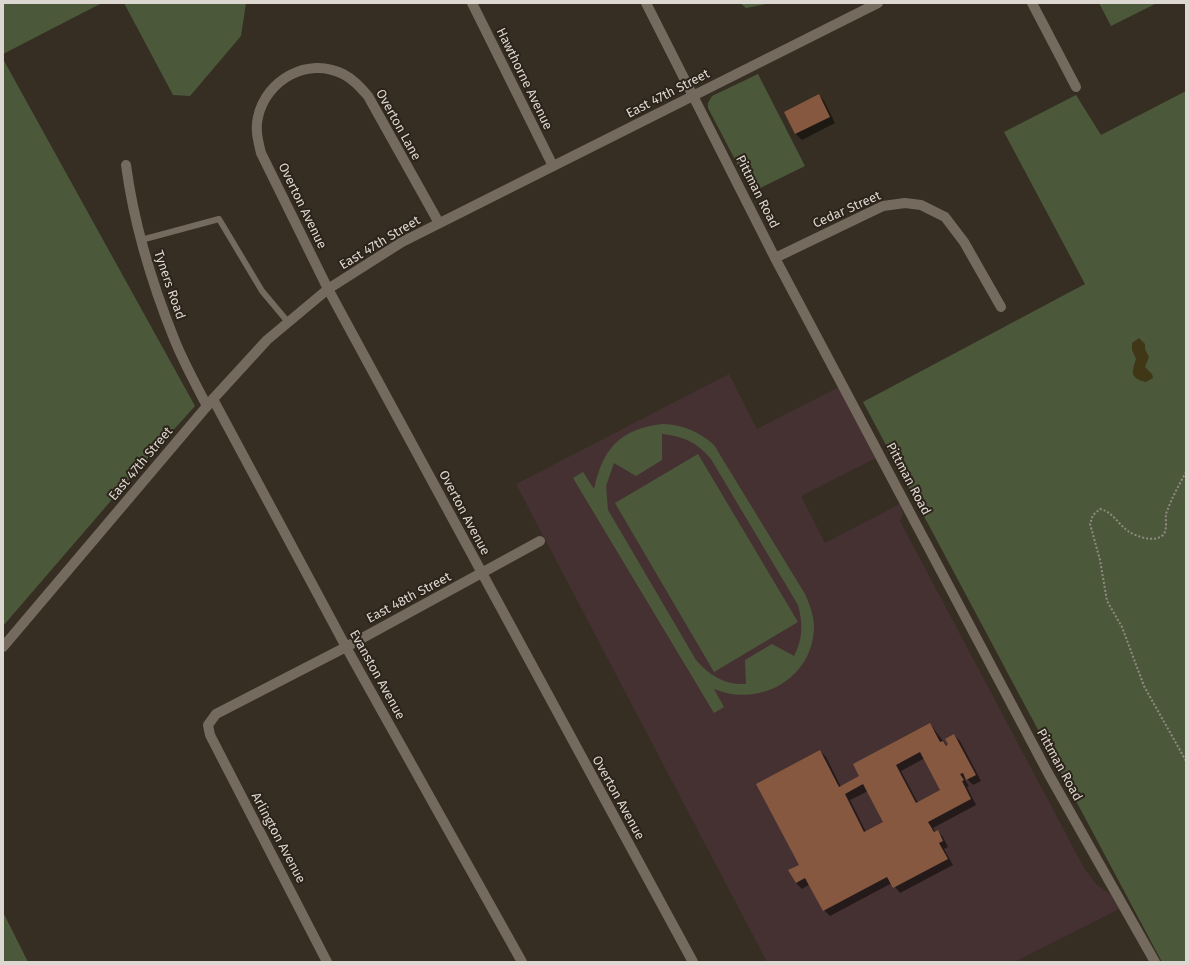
<!DOCTYPE html>
<style>
body{margin:0}
#map{position:relative;width:1189px;height:965px;overflow:hidden;background:#362e23;font-family:"Fira Sans",sans-serif}
canvas{display:block}
.frame{position:absolute;inset:0;border:4px solid #ddd7d1;pointer-events:none}
</style>
<div id="map">
<canvas width="1189" height="965"></canvas>
<div class="frame"></div>
</div>
<script>
const ctx = document.querySelector('canvas').getContext('2d');
ctx.lineJoin = 'round';
function fillPath(path, color) { ctx.fillStyle = color; ctx.fill(path, 'evenodd'); }
function trace(path, color, width, dash) { ctx.strokeStyle = color; ctx.lineWidth = width; ctx.lineCap = dash ? 'butt' : 'round'; ctx.setLineDash(dash || []); ctx.stroke(path); }
function write(font, color, halo, rows, align = 'center') {
  ctx.font = font + ' "Fira Sans",sans-serif'; ctx.lineWidth = 4; ctx.setLineDash([]); ctx.textBaseline = 'middle'; ctx.strokeStyle = halo; ctx.fillStyle = color; for (const [text, x, y, turn = 0] of rows) {
    ctx.save(); ctx.translate(x, y); ctx.rotate((+turn || 0) * Math.PI / 180); ctx.textAlign = isNaN(turn) ? turn : align; if (halo) ctx.strokeText(text, 0, 0); ctx.fillText(text, 0, 0); ctx.restore();
  }
}
const education = new Path2D(`
 M729 374 757 429 839 387 876 458 801 496 825 543 900 504 903 515 900 521 1084 868 1096 884 1110 894 1119 909 1014 962H767L516 484Z`);
const green = new Path2D(`
 M3 3H102L3 54Z
 M124 3H246L241 36 190 96 173 95Z
 M740 3H771L746 8Z
 M1099 3H1157L1111 26Z
 M3 59 195 406 134 474 3 626Z
 M758 74 805 166 752 192 708 108V103L712 96Z
 M1186 91V962H1162L863 402 1085 284 1004 132 1076 95 1101 135Z
 M663 424C684 425 698 431 714 445L805 594C810 605 814 616 814 627 813 679 759 708 714 689L724 707 714 713 573 478 583 472 594 489C603 448 620 429 663 424ZM662 434C683 436 698 443 711 459L798 605C803 623 803 639 794 656L772 644 745 660 746 684C725 685 710 676 696 660L608 510 606 486 614 463 636 476 662 460Z
 M698 454 798 622 714 672 615 503Z
 M3 912 28 962H3Z`);
const sand = new Path2D(`
 M1139 338 1145 344V349L1149 357 1145 367 1152 374 1153 378 1146 382C1129 378 1132 372 1136 359L1132 350V343Z`);
const shadow = new Path2D(`
 M819 95 824 101 835 123 802 140 796 134 785 112Z
 M930 724 947 746 954 735 960 741 981 781 973 785 967 779 965 780 969 786 967 787 976 805 933 828 936 832 938 831 943 837 948 847 944 849 953 865 900 893 892 883 830 916 824 910 810 884 802 889 796 883 820 751 826 757 841 787 861 777ZM925 758 942 791 918 803 901 771ZM868 791 885 822 866 832 850 800Z`);
const building = new Path2D(`
 M819 94 830 117 795 134 784 112Z
 M930 723 940 742 943 741 946 746 948 744 945 739 954 734 976 775 966 780 963 773 960 774 964 780 962 781 971 799 928 822 934 832 938 830 943 841 939 843 948 859 893 888 887 877 823 911 805 878 796 883 788 870 799 865 756 784 820 750 839 787 859 776 853 764ZM920 752 940 790 916 803 896 765ZM863 784 883 822 864 832 845 794Z`);
const path = new Path2D(`
 M1186 472C1179 485 1171 499 1166 514 1165 520 1168 529 1163 535 1155 543 1137 537 1128 531 1118 524 1113 512 1100 509L1093 515 1090 524 1100 560 1107 601 1122 627 1144 686 1186 761`);
const service = new Path2D(`
 M141 240 219 219 262 291 288 322`);
const minor = new Path2D(`
 M472 3 553 166
 M1032 3 1076 87
 M126 165C134 225 152 284 175 341 184 363 196 385 207 406
 M439 223 368 96C360 87 353 79 343 74 308 56 266 80 258 117 255 129 258 141 261 153L328 289 693 962
 M775 258 883 206 905 203 921 205 945 217 964 242 1001 307
 M213 399 346 647 522 962
 M327 962 210 735 208 725 216 714 346 647 540 541`);
const tertiary = new Path2D(`
 M646 3 775 258 1048 773 1155 962`);
const secondary = new Path2D(`
 M3 647 213 399 267 340 328 289 402 242 878 3`);
const streetNames = [
 ["Hawthorne Avenue",524,79,64],
 ["East 47th Street",668,94,-27],
 ["Overton Lane",398,125,61],
 ["Pittman Road",757,192,63],
 ["Overton Avenue",302,206,64],
 ["Cedar Street",847,210,-24],
 ["East 47th Street",380,243,-31],
 ["Tyners Road",169,285,71],
 ["East 47th Street",141,464,-50],
 ["Pittman Road",908,479,62],
 ["Overton Avenue",464,513,62],
 ["East 48th Street",409,598,-28],
 ["Evanston Avenue",377,675,61],
 ["Pittman Road",1059,765,61],
 ["Overton Avenue",618,798,61],
 ["Arlington Avenue",278,838,62]
];
fillPath(education, '#453132');
fillPath(green, '#4b593a');
fillPath(sand, '#3f3716');
fillPath(shadow, '#0007');
fillPath(building, '#875840');
trace(path, '#918a81', 2, [2, 2]);
trace(service, '#746a5e', 6);
trace(minor, '#746a5e', 10);
trace(tertiary, '#746a5e', 10);
trace(secondary, '#746a5e', 10);
write('13px', '#ddd7d1', '#2c241a', streetNames);
</script>
